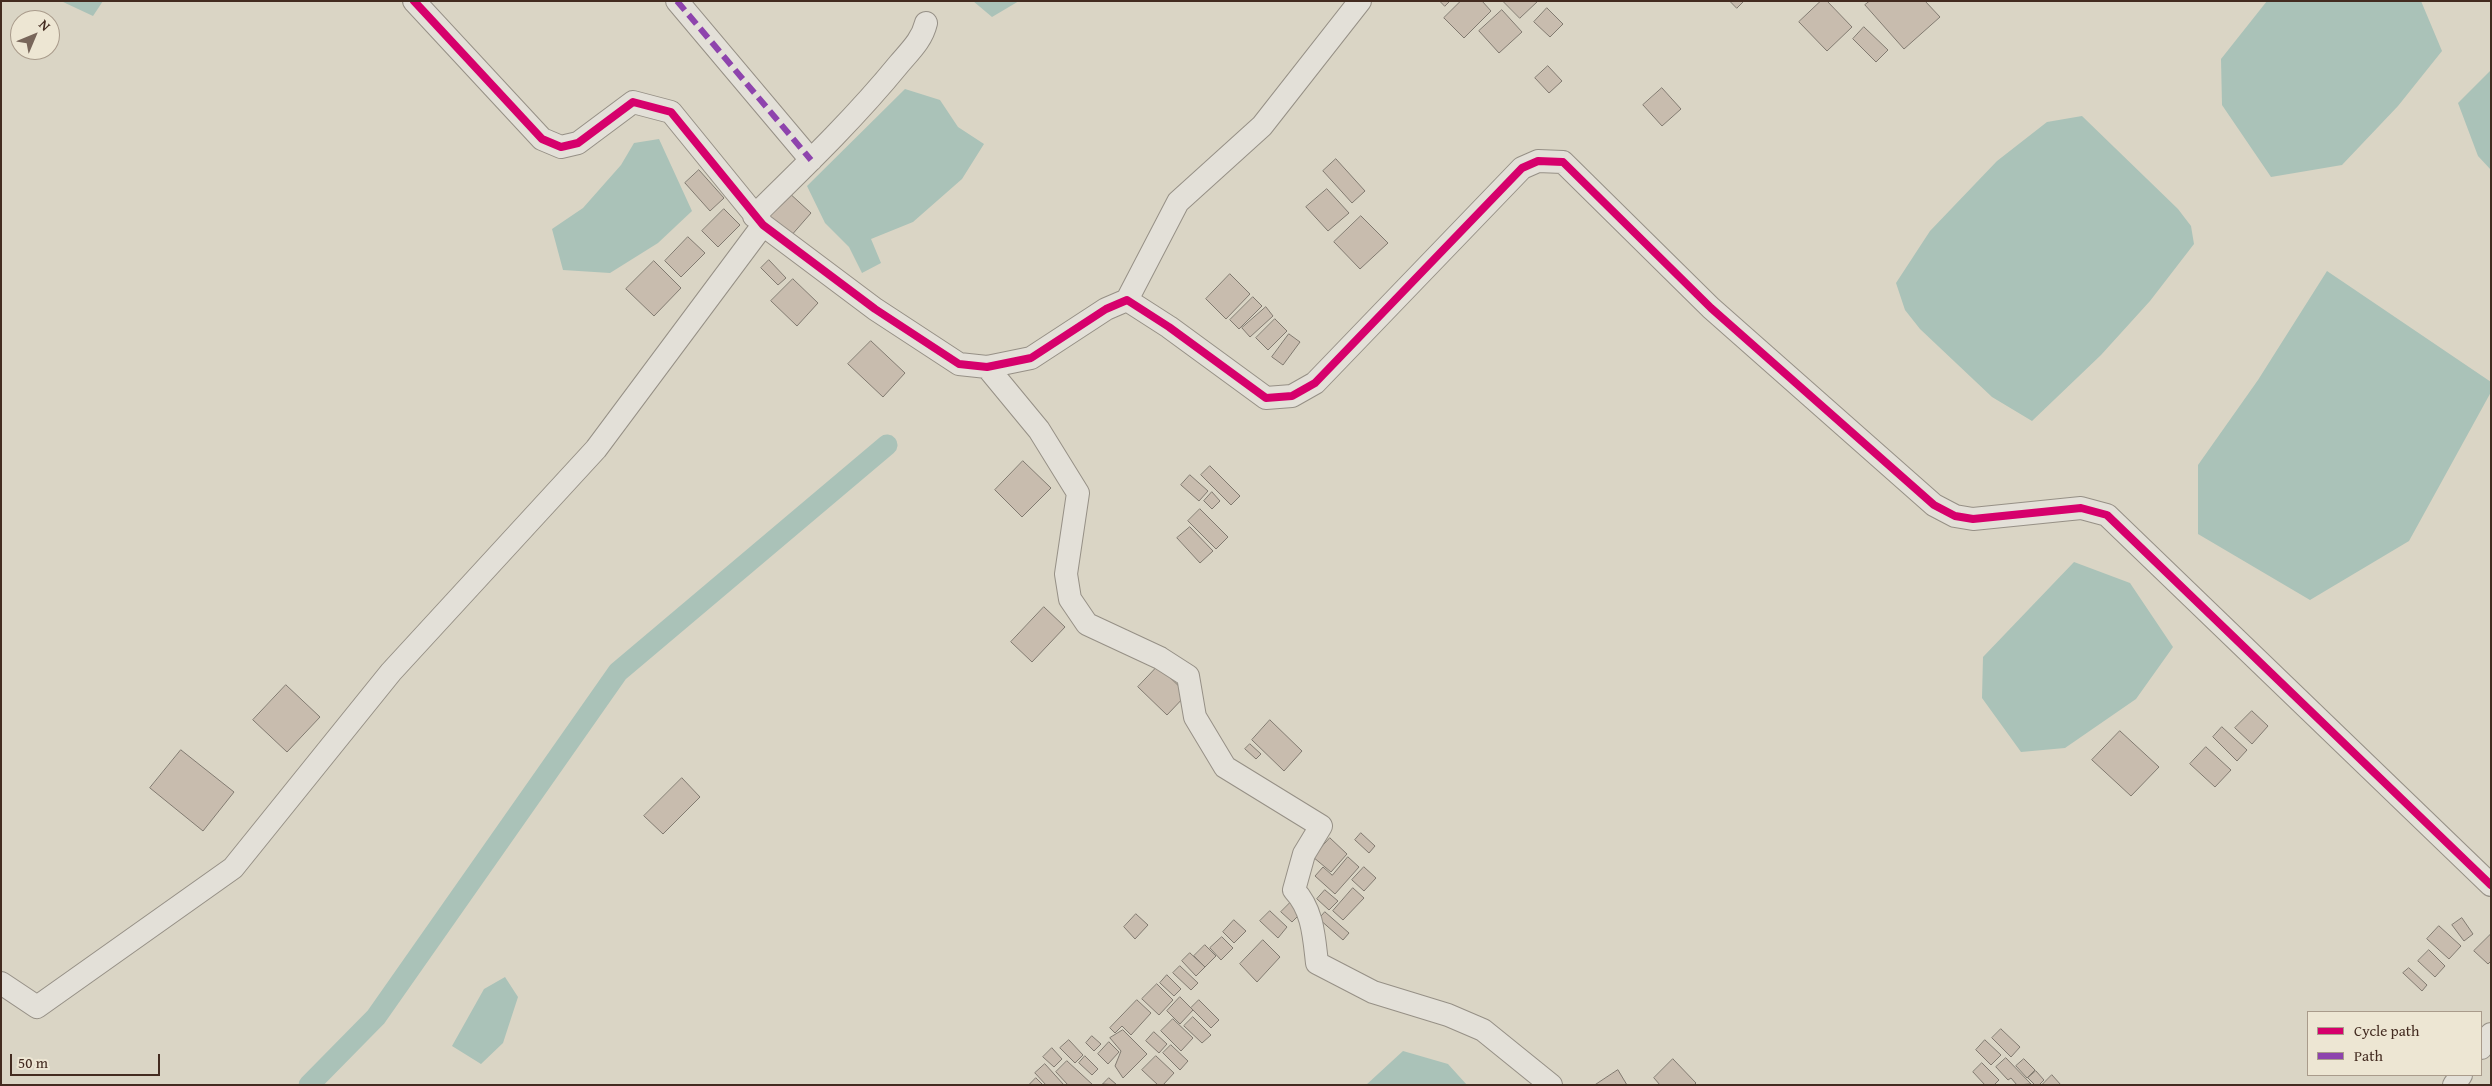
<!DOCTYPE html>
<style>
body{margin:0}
#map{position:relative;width:2492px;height:1086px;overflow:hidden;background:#dad5c5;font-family:"Gentium Book Plus",serif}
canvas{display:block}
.frame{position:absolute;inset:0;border:2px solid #432b20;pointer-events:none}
.legend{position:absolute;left:2307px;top:1011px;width:175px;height:65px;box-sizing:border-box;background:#ede6d3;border:1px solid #a99b8b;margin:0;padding:6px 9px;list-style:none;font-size:15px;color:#432b20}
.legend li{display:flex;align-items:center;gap:10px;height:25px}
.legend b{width:25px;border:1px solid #a99b8b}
.north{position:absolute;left:10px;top:10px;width:50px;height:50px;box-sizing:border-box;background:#ede6d3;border:1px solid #a99b8b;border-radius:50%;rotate:45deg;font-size:14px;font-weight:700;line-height:20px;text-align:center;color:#432b20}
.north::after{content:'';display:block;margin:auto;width:18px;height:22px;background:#78665a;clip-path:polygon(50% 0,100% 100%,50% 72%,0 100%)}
.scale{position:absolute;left:10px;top:1054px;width:150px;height:22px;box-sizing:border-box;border:2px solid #432b20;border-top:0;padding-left:6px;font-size:15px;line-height:18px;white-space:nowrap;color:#432b20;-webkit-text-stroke:4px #ede6d3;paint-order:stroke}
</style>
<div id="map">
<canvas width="2492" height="1086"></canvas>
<div class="frame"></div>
<ul class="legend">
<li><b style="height:6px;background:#d6006c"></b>Cycle path</li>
<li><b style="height:6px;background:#8e44ad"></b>Path</li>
</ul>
<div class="north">N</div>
<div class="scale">50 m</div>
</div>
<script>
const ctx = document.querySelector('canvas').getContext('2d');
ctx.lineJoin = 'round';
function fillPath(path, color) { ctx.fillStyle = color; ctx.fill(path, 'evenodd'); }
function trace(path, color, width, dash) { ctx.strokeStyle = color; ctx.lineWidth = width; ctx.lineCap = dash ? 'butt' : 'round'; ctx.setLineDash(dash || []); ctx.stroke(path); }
const water = new Path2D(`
 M61 1H103L93 16Z
 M973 1H1019L992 17Z
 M2267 1H2421L2442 51 2398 106 2342 165 2271 177 2222 105 2221 59Z
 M2491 70V170L2478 156 2458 103Z
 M905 89 940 100 958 127 984 144 962 179 913 222 871 239 881 263 862 273 849 247 825 223 807 186Z
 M2082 116 2178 209 2191 226 2194 244 2150 301 2101 355 2032 421 1992 397 1920 329 1905 310 1896 283 1930 231 1997 161 2047 122Z
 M659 139 692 211 658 243 610 273 563 270 552 229 583 208 621 165 634 143Z
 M2327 271 2491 382V392L2409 541 2310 600 2198 534V465L2258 380Z
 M2074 562 2130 583 2173 647 2136 699 2065 748 2021 752 1982 698 1983 657Z
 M505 977 518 997 503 1043 481 1064 452 1046 484 989Z
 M1403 1051 1448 1064 1467 1085H1366Z`);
const canal = new Path2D(`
 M309 1085 376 1017 618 672 887 445`);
const building = new Path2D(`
 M1440 1H1450L1445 6Z
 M1461 1H1482L1491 11 1464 38 1444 18Z
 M1503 1H1538L1520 18Z
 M1730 1H1744L1737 8Z
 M1821 1H1827L1852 27 1827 51 1799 22Z
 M1870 1H1925L1940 17 1904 49 1865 5Z
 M1547 8 1563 24 1550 37 1534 22Z
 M1502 10 1522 32 1499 53 1479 31Z
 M1864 27 1888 50 1876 62 1853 39Z
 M1548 66 1562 81 1549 93 1535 78Z
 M1662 88 1681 109 1662 126 1643 105Z
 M1336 159 1365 191 1352 203 1323 171Z
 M699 170 724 198 710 211 685 183Z
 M1327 189 1349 213 1328 231 1306 207Z
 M787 191 811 213 790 237 765 215Z
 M724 209 740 225 718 247 702 231Z
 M1361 216 1388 243 1360 269 1334 242Z
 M688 237 705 253 681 277 665 261Z
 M769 260 786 278 778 285 761 268Z
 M654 261 681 288 654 316 626 289Z
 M1230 274 1250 294 1226 319 1206 299Z
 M793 279 818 303 797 326 771 301Z
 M1253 297 1262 306 1239 329 1230 320Z
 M1266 307 1273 316 1250 337 1242 328Z
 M1275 319 1287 331 1268 350 1256 338Z
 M1289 334 1300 342 1283 365 1272 357Z
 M871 341 905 373 883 397 848 364Z
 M1023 461 1051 488 1022 517 995 490Z
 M1210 466 1240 496 1231 505 1201 475Z
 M1190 475 1208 491 1199 501 1181 485Z
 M1212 492 1220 501 1212 509 1204 501Z
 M1200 509 1228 537 1216 549 1188 521Z
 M1190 527 1213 551 1200 563 1177 538Z
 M1044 607 1065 627 1032 662 1011 642Z
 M1158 666 1187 694 1167 715 1138 687Z
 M286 685 320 717 287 752 253 720Z
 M2252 711 2268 726 2252 744 2235 728Z
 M1270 720 1302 751 1284 771 1252 740Z
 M2222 727 2247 750 2237 761 2213 737Z
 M2120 731 2159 767 2131 796 2092 760Z
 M1250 744 1261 754 1256 759 1245 749Z
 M2206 747 2231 770 2215 787 2190 764Z
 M181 750 234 792 203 831 150 788Z
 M682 778 700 797 663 834 644 816Z
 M1361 833 1375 846 1369 853 1355 840Z
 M1330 838 1347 854 1331 872 1313 857Z
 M1348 857 1359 867 1335 894 1315 876 1323 867 1332 875Z
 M1364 867 1376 878 1364 891 1352 880Z
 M1353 888 1364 898 1343 920 1333 911Z
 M1325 890 1338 901 1329 910 1317 899Z
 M1291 902 1302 912 1292 922 1281 912Z
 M1270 911 1287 927 1278 938 1260 921Z
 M1325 912 1349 933 1343 940 1319 919Z
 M1136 914 1148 925 1135 939 1124 927Z
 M2462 918 2473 934 2464 941 2452 925Z
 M1234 920 1246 931 1234 943 1223 932Z
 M2439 926 2461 946 2449 959 2427 939Z
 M2491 934V961L2488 964 2474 951Z
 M1222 937 1233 948 1221 960 1210 948Z
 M1263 940 1280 957 1257 982 1240 964Z
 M1205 945 1216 956 1205 967 1194 956Z
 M2429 950 2445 966 2435 977 2418 961Z
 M1190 953 1205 967 1196 976 1182 961Z
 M1180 966 1198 983 1191 990 1173 973Z
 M2409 968 2427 985 2422 991 2403 973Z
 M1167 975 1181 989 1174 996 1160 983Z
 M1157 984 1173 1000 1159 1015 1142 999Z
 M1180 997 1193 1010 1180 1024 1167 1011Z
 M1137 1000 1151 1013 1131 1035 1122 1026 1115 1033 1110 1028Z
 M1199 1000 1219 1020 1211 1028 1191 1008Z
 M1193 1017 1211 1035 1202 1043 1184 1026Z
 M1173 1019 1193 1038 1181 1051 1161 1031Z
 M2001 1029 2020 1047 2011 1057 1992 1038Z
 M1123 1030 1147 1054 1123 1078 1115 1066 1121 1051 1110 1038Z
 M1154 1032 1167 1044 1159 1053 1146 1041Z
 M1092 1036 1101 1044 1094 1051 1086 1043Z
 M1069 1040 1083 1055 1075 1063 1060 1048Z
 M1985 1040 2001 1055 1991 1065 1976 1050Z
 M1109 1042 1119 1052 1108 1064 1098 1054Z
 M1171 1045 1188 1061 1180 1070 1163 1053Z
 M1052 1048 1062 1059 1054 1067 1043 1057Z
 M1085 1056 1098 1069 1092 1075 1079 1063Z
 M1156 1056 1174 1073 1163 1085H1158L1142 1070Z
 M2006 1058 2031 1084 2017 1085 2011 1078 2008 1080 1996 1067Z
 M1673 1059 1696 1083 1694 1085H1660L1654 1078Z
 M2024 1059 2035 1070 2027 1078 2016 1066Z
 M1067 1061 1093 1085H1068L1056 1072Z
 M1982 1063 1999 1080 1994 1085H1985L1973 1072Z
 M1045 1064 1064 1085H1046L1035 1073Z
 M1618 1070 1627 1085H1595Z
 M2036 1071 2044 1080 2039 1085H2035L2028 1078Z
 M2052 1075 2061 1085H2042Z
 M1036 1078 1043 1085H1029Z
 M1109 1078 1117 1085 1103 1084Z`);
const minor = new Path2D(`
 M414 1 542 139 561 147 578 143 633 102 671 112 763 225 875 309 959 364 987 367 1031 358 1106 309 1127 300 1169 327 1266 398 1292 396 1315 383 1522 168 1538 161 1563 162 1711 308 1934 505 1955 516 1973 519 2081 508 2107 515 2491 885
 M677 1 811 160
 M754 216C804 167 855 118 899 64 910 51 922 40 926 23
 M1127 300 1178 202 1262 126 1360 1
 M987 367 1039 430 1078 493 1066 574 1070 599 1087 624 1160 658 1188 676 1195 717 1225 767 1321 826 1304 854 1294 890C1313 910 1314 937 1317 963L1373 992 1448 1015 1483 1030 1551 1085
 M1 983 37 1007 233 868 391 672 596 449 763 225
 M2481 1048 2491 1034
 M2454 1085 2461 1075`);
const quiet = new Path2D(`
 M677 1 811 160`);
const cycleway = new Path2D(`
 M414 1 542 139 561 147 578 143 633 102 671 112 763 225 875 309 959 364 987 367 1031 358 1106 309 1127 300 1169 327 1266 398 1292 396 1315 383 1522 168 1538 161 1563 162 1711 308 1934 505 1955 516 1973 519 2081 508 2107 515 2491 885`);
fillPath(water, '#aac2b8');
trace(canal, '#aac2b8', 21);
fillPath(building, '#c8bcae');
trace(building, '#817a70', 1);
trace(minor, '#969086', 24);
trace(minor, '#e3e0d8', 22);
trace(quiet, '#8e44ad', 6, [12, 6]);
trace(cycleway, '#d6006c', 8);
</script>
